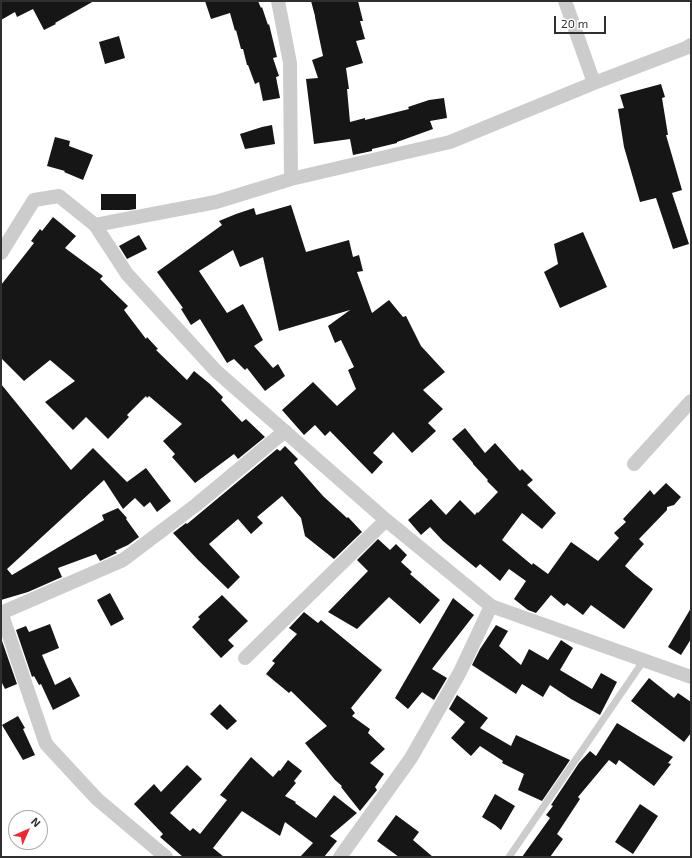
<!DOCTYPE html>
<style>
body{margin:0}
#map{position:relative;width:692px;height:858px;overflow:hidden;background:#fff;font-family:"Exo 2",sans-serif}
canvas{display:block}
.frame{position:absolute;inset:0;border:2px solid #2f2f2f;pointer-events:none}
.north{position:absolute;left:8px;top:810px;width:40px;height:40px;box-sizing:border-box;background:#fff;border:1px solid #acacac;border-radius:50%;rotate:45deg;font-size:11px;font-weight:700;line-height:16px;text-align:center;color:#2f2f2f}
.north::after{content:'';display:block;margin:auto;width:14px;height:18px;background:#f4232d;clip-path:polygon(50% 0,100% 100%,50% 72%,0 100%)}
.scale{position:absolute;left:554px;top:16px;width:52px;height:18px;box-sizing:border-box;border:2px solid #2f2f2f;border-top:0;padding-left:5px;font-size:12px;line-height:14px;white-space:nowrap;color:#2f2f2f;-webkit-text-stroke:3px #fff;paint-order:stroke}
</style>
<div id="map">
<canvas width="692" height="858"></canvas>
<div class="frame"></div>
<div class="north">N</div>
<div class="scale">20 m</div>
</div>
<script>
const ctx = document.querySelector('canvas').getContext('2d');
ctx.lineJoin = 'round';
function fillPath(path, color) { ctx.fillStyle = color; ctx.fill(path, 'evenodd'); }
function trace(path, color, width, dash) { ctx.strokeStyle = color; ctx.lineWidth = width; ctx.lineCap = dash ? 'butt' : 'round'; ctx.setLineDash(dash || []); ctx.stroke(path); }
const building = new Path2D(`
 M1 1H94L55 23 56 24 44 30 33 9 17 17 15 12 1 20Z
 M205 1H258L261 8 262 7 268 25 269 24 277 57 273 58 279 76 276 77 280 98 263 101 259 82 255 84 248 65H247L243 49H241L236 30 235 31 230 13 211 19Z
 M311 1H358L363 21H360L365 39 356 41 363 63 346 68 349 89H347L350 122 365 118V120L409 109 408 107 429 100 444 98 447 118 430 121 433 129 397 142V143L372 149V151L353 155 350 139 314 144 306 79 318 78 312 60 323 56 319 37 315 17V16Z
 M119 36 125 58 105 64 99 42Z
 M661 84 665 97 662 98 668 135H666L682 190 672 193 689 244 673 249 656 198 640 202 624 147 618 109 624 108 620 95Z
 M272 125 275 144 245 149 240 134 262 127Z
 M55 137 70 141 69 146 93 155 83 180 64 172 65 171 47 166Z
 M101 194H136V209L129 210H101Z
 M291 205 306 252 349 240 353 257 359 255 363 271 357 272 372 313 389 300 403 317 406 316 421 346 445 372 423 390 443 409 428 423 436 431 412 453 393 432 373 453 383 462 372 474 330 431 325 436 315 425 304 435 282 410 313 382 337 406 356 389 348 370 354 367 341 340 335 343 328 326 350 310 279 331 263 257 240 267 233 250 199 271 227 313 243 304 263 340 254 346 273 368 278 364 285 376 265 391 247 368 245 370 234 359 227 363 200 319 191 325 181 309 183 308 157 272 222 225 219 221 236 214 254 208 256 215Z
 M53 217 76 236 65 248 103 276 100 279 128 306 124 310 146 339 147 337 158 349 156 350 187 380 194 371 210 384 223 397 221 400 242 422 246 419 265 437 238 459 234 454 195 483 172 457 175 454 163 441 182 424 149 396 147 398 146 396 127 415 129 417 108 439 86 417 73 430 45 402 75 381 50 360 24 381 1 358V285L34 243 31 241 40 229 42 231Z
 M583 232 607 287 560 308 544 272 558 264 554 244Z
 M139 235 147 249 127 259 119 246Z
 M1 384 71 470 93 448 127 482 146 468 171 501 157 512 150 502 144 507 135 498 123 509 104 480 7 569 12 575 104 520 102 515 118 508 127 518 126 519 139 537 128 545 115 551 117 553 100 561 96 554 58 568 62 577 28 592 1 600Z
 M465 428 485 453 495 443 520 471 522 469 533 480 527 485 556 513 542 529 522 513 502 540 532 565 533 563 548 574 571 542 598 561 619 538 614 533 626 522 623 519 650 490 654 495 666 483 681 497 674 505 667 507V510L639 539 644 544 635 554 625 566 635 575 653 589 624 629 591 605 583 615 567 603 564 606 551 595 536 613 528 610 514 599 526 581 509 569 500 581 480 564 476 568 443 541 430 527 421 535 408 520 431 499 446 515 460 500 475 515 477 512 478 513 498 492 487 481 488 480 473 464V463L452 439Z
 M285 446 298 459 294 463 323 496 347 518 348 517 362 532 334 559 305 536 301 518 282 496 257 517 263 523 251 534 238 519 209 544 240 577 228 589 198 560 173 533 186 523 187 524 277 449 280 451Z
 M378 539 390 550 396 544 407 555 401 562 412 572 410 574 440 600 420 624 389 597 357 629 328 612 368 571 357 560Z
 M110 593 124 619 111 626 97 600Z
 M222 595 248 621 228 640 234 646 221 658 192 627 200 619 198 617Z
 M453 598 474 615 432 669 447 678 434 700 422 692 408 709 395 698Z
 M691 608V639L681 655 668 647Z
 M304 612 318 623 321 620 382 670 351 708 355 713 352 716 370 729 368 733 385 749 370 763 384 774 375 787 377 790 360 811 341 787 342 786 335 780 305 743 327 726 291 691 289 693 266 674 275 663 272 661 297 634 289 628Z
 M50 624 59 648 42 655 55 685 70 677 80 696 53 710 41 684 39 685 34 676 32 677 16 630 26 626 29 632Z
 M496 625 508 631 499 646 521 665 529 649 548 660 561 640 573 648 560 670 592 689 601 673 617 682 600 715 571 699 550 685 543 697 522 684 516 694 472 665 480 649Z
 M1 638 17 684 5 689 1 681Z
 M649 678 674 698 678 693 691 702V733L684 742 631 701Z
 M457 695 488 718 480 728 511 746 516 735 570 760 542 801 518 790 524 774 502 763 503 761 480 746 471 756 451 738 465 722 449 709Z
 M220 704 237 721 227 730 210 714Z
 M18 716 25 728 23 729 35 755 23 760 2 725Z
 M617 723 673 757 668 763 671 764 654 786 619 760 616 765 609 760 578 797 580 799 557 834 563 839 550 857H522L550 818 546 815 553 806 551 805 579 763 590 751 596 756Z
 M251 757 273 777 279 770 280 771 288 760 302 771 294 781 296 783 285 796 296 802 295 803 316 818 334 795 357 813 330 836 337 841 324 857H300L313 843 285 822 280 836 242 811 213 848 224 857H183L160 837 163 834 134 804 154 784 161 792 187 765 202 779 170 813 190 831 193 828 200 834 227 800 220 795Z
 M495 794 515 806 501 830 495 825 482 817Z
 M640 804 658 816 633 854 615 842Z
 M396 815 419 832 413 840 433 857H399L377 841Z`);
const lane = new Path2D(`
 M509 857 644 660`);
const street = new Path2D(`
 M278 1 290 63 291 179
 M565 1 594 83
 M95 225 216 202 291 179 450 142 594 83 686 48 691 45
 M1 253 34 200 59 196 95 225 127 274 216 371 386 520 491 606 691 677
 M634 464 691 401
 M1 612 46 744 97 799 166 857
 M1 613 123 560 196 505 285 431
 M245 658 386 520
 M340 857 411 758 460 672 491 606`);
fillPath(building, '#161616');
trace(lane, '#ccc', 7);
trace(street, '#ccc', 14);
</script>
